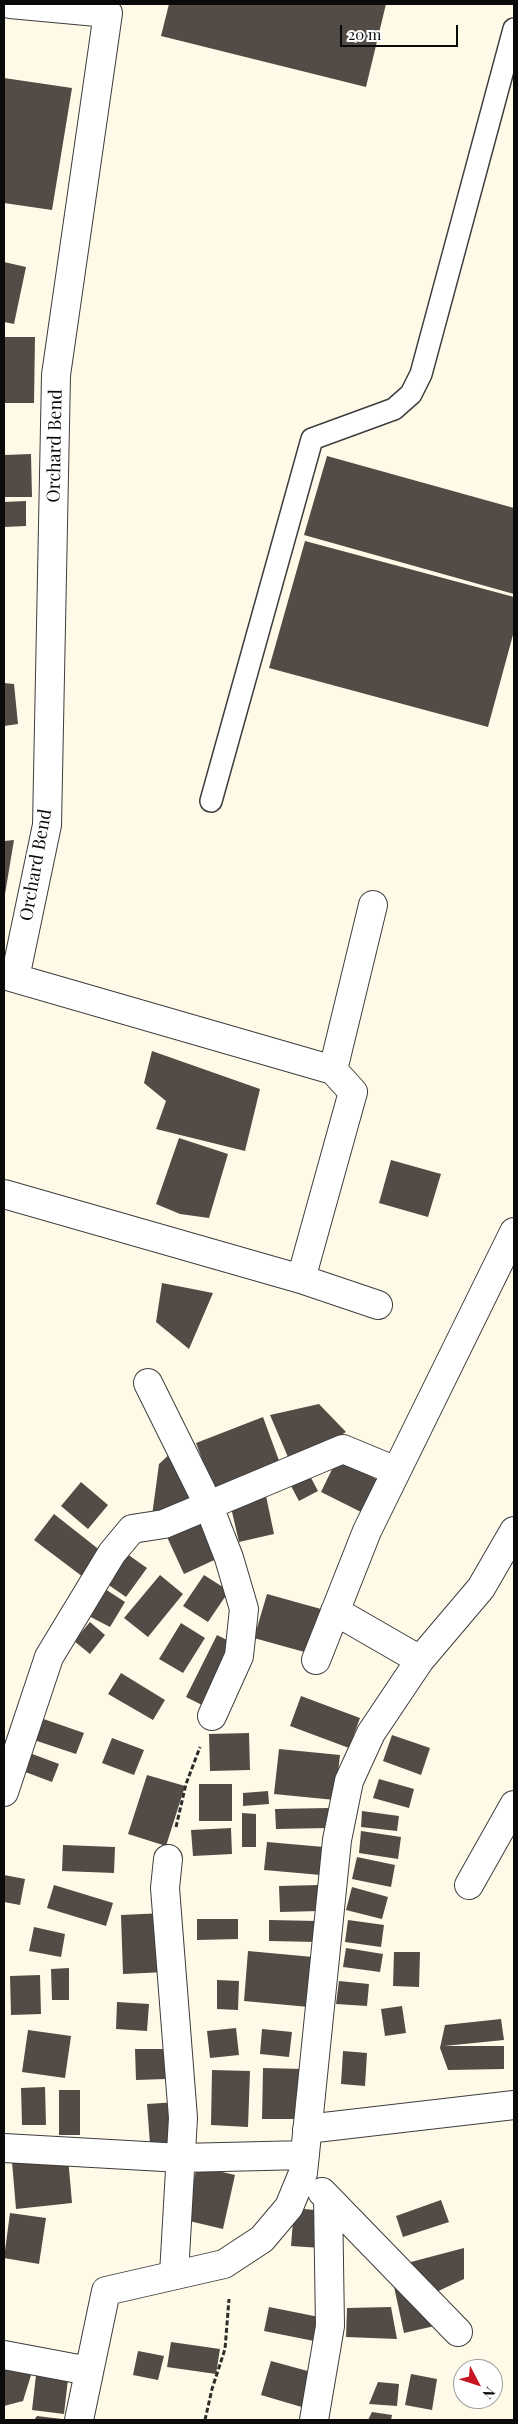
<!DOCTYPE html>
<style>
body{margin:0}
#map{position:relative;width:518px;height:2424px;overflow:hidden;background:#fffae7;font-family:"Playfair Display",serif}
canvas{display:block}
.frame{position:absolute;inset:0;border:5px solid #0a0a0a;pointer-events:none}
.north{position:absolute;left:453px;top:2359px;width:50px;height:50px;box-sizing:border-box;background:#fff;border:1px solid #9d9d9d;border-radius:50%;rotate:130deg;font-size:14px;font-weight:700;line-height:20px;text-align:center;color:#0a0a0a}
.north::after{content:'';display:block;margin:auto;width:18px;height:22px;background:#c61621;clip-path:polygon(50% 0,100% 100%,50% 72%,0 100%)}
.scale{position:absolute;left:340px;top:25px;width:118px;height:22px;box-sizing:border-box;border:2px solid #0a0a0a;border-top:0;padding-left:6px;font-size:15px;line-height:18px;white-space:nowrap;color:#0a0a0a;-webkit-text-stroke:4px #fff;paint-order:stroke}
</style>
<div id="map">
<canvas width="518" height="2424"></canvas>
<div class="frame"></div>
<div class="north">N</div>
<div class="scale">20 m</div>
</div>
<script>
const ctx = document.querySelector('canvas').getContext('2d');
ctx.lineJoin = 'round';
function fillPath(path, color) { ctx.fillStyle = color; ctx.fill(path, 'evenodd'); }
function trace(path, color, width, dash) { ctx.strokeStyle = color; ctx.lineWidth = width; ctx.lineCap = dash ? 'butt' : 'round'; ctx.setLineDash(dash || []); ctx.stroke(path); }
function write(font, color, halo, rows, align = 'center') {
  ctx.font = font + ' "Playfair Display",serif'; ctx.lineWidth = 5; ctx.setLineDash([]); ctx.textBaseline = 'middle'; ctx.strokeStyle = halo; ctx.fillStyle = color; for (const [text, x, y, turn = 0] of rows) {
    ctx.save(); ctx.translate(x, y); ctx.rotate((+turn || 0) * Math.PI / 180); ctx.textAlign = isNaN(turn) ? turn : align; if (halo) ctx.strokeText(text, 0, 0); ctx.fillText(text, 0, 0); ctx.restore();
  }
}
const building = new Path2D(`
 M169 4H386L366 87 161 36Z
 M4 78 72 88 52 210 4 203Z
 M4 262 26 267 14 324 4 322Z
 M4 337H35L34 403H4Z
 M31 454 32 497H4V455Z
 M327 456 514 508V594L304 535Z
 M26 501V526L4 527V502Z
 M305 541 514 597V631L488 727 269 668Z
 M4 683 14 684 18 724 4 726Z
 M14 840 5 894H4V841Z
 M152 1051 260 1089 245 1151 156 1129 166 1101 144 1083Z
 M179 1138 228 1154 209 1218 180 1214 156 1204Z
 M391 1160 441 1174 428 1217 379 1203Z
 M162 1283 213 1293 189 1349 156 1322Z
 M319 1404 346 1432 291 1464 270 1415Z
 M263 1417 281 1466 214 1491 196 1443Z
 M173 1451 195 1489 190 1505 151 1523 159 1464Z
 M337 1459 378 1480 361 1512 321 1492Z
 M310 1476 318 1491 299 1501 291 1486Z
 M81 1482 108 1505 88 1529 61 1506Z
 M265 1491 274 1534 239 1542 229 1499Z
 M54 1514 106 1555 87 1580 34 1540Z
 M207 1519 223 1556 184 1574 167 1537Z
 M120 1549 147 1568 126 1597 100 1579Z
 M160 1575 183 1594 148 1637 124 1618Z
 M204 1575 229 1591 208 1622 183 1606Z
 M102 1587 125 1602 110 1627 83 1613Z
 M267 1594 321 1609 308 1653 254 1638Z
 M90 1622 105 1635 90 1654 74 1641Z
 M181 1623 205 1638 183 1673 159 1659Z
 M217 1635 237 1645 206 1707 186 1697Z
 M121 1673 165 1700 153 1720 108 1694Z
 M301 1696 360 1718 349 1748 290 1726Z
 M29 1714 84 1733 76 1754 22 1736Z
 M249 1733 250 1770 210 1771 209 1734Z
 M392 1735 430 1748 421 1775 383 1761Z
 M112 1738 144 1750 134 1775 102 1763Z
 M279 1749 340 1755 335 1800 274 1794Z
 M27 1752 59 1764 52 1782 20 1770Z
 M147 1775 185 1786 166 1846 128 1834Z
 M379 1779 414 1789 409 1808 373 1798Z
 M199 1784H232V1821H199Z
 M268 1791 269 1804 243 1806V1793Z
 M328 1808 329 1828 276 1829 275 1809Z
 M362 1811 399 1816 397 1831 361 1827Z
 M242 1813 256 1814V1847H242Z
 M231 1828 232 1854 193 1856 191 1830Z
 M361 1831 401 1837 398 1859 359 1853Z
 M267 1842 324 1847 321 1875 264 1870Z
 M63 1845 115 1847 114 1873 62 1871Z
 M357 1857 395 1865 391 1887 352 1879Z
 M4 1875 25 1879 20 1905 4 1902Z
 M54 1885 113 1903 106 1926 47 1908Z
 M319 1885V1911L280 1912 279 1886Z
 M352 1887 388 1897 382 1919 346 1910Z
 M164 1913 166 1972 123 1974 121 1915Z
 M197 1919H238V1939L197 1940Z
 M269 1920 318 1921 317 1942 269 1941Z
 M348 1920 384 1925 381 1947 345 1942Z
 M34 1927 65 1934 61 1957 29 1951Z
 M346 1948 383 1954 380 1972 343 1967Z
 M248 1951 313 1957 309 2007 244 2001Z
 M394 1952H420L419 1987 393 1986Z
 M69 1968V2000H52L51 1969Z
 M40 1975 41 2014 11 2015 10 1976Z
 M217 1980 239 1981 238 2010 217 2009Z
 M339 1981 369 1984 367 2006 336 2004Z
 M117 2002 149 2004 147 2031 116 2029Z
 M402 2006 406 2033 385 2036 381 2009Z
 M501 2019 504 2040 444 2046H504V2069L448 2070 440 2048 445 2025Z
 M236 2028 239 2055 210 2058 207 2031Z
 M262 2029 292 2032 289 2057 260 2054Z
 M28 2030 71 2036 65 2078 22 2072Z
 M135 2049H167L166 2079 136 2080Z
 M343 2051 367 2053 365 2086 341 2084Z
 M263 2068 302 2069 300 2119H262Z
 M212 2070 250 2071 248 2127 211 2125Z
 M45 2087 46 2125H22L21 2088Z
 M59 2090H80V2135H59Z
 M178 2102 181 2141 150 2144 147 2104Z
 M68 2157 72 2203 16 2209 12 2162Z
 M197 2166 235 2175 223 2229 185 2220Z
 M441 2200 449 2222 403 2237 396 2216Z
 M294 2208 325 2211 321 2248 291 2246Z
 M10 2213 46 2218 39 2264 4 2258Z
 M464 2248V2279L432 2294 407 2263Z
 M393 2282 439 2325 404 2333Z
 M269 2307 324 2318 319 2342 264 2331Z
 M391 2307 397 2339 346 2337 347 2308Z
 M171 2342 220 2349 216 2374 167 2367Z
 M4 2348 37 2356 23 2401 4 2406Z
 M138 2351 164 2356 158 2380 133 2375Z
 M271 2361 315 2373 305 2408 261 2395Z
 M411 2374 437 2379 432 2410 405 2405Z
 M36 2375 68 2379 64 2414 32 2410Z
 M378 2382 399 2384 397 2406 369 2404Z
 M372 2412 392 2415 391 2420H368Z
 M37 2416 62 2419 61 2420H34Z`);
const path = new Path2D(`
 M176 1827 186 1784 200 1747
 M205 2420 212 2389 225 2349 229 2299`);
const lane = new Path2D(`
 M211 801 312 439 394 409 411 394 421 374 514 29`);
const street = new Path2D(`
 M10 4 108 13 56 375 47 825 15 978
 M4 975 333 1070
 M4 1194 301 1279 378 1305
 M301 1279 353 1092 333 1070 373 905
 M148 1383 208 1504 229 1558 244 1609 239 1656 212 1716
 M335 1611 420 1660
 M316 1660 367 1531 514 1232
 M4 1792 49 1657 112 1553 132 1529 164 1524 343 1449 396 1471
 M168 1859 165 1888 183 2118 174 2274
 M469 1885 514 1805
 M307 2129 514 2105
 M4 2148 181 2158 305 2155
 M322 2192 458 2332
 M4 2355 89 2371
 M79 2420 106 2291 224 2264 262 2239 289 2207 303 2173 337 1840 349 1781 371 1733 420 1660 481 1588 514 1531
 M314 2420 330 2326 328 2198`);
const streetNames = [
 ["Orchard Bend",55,446,-89],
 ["Orchard Bend",36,865,-80]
];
fillPath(building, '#534b45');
trace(lane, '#3d3d3d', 24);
trace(street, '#3d3d3d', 30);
trace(path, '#2c2c2c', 3, [5, 2.5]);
trace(lane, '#fff', 21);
trace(street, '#fff', 28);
write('18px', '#0a0a0a', '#fff', streetNames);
</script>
